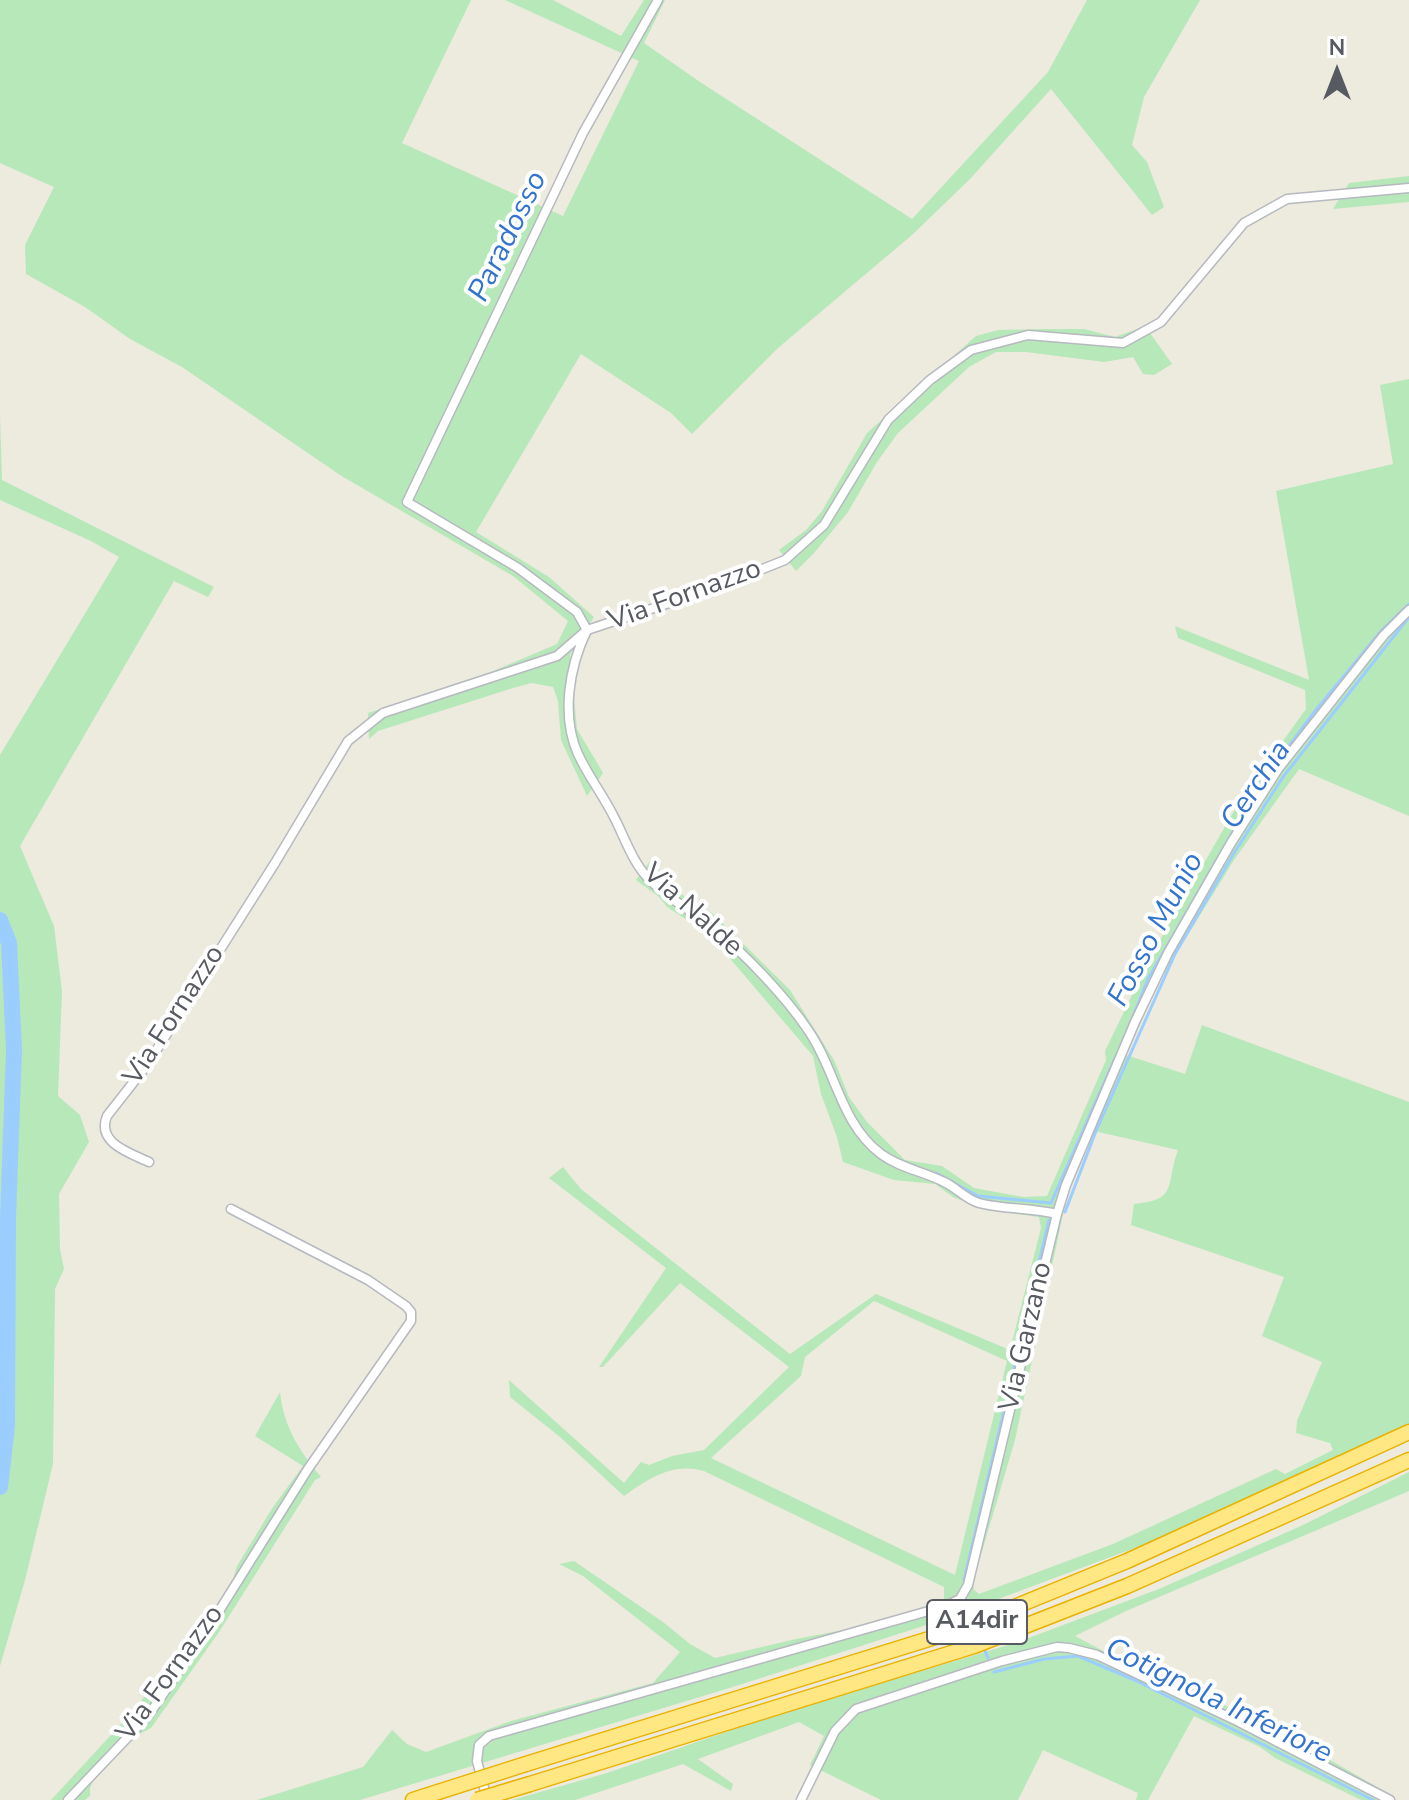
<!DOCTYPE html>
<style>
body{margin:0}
#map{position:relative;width:1409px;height:1800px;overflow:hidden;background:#edeade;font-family:"Nunito Sans",sans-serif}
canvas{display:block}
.north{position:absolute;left:1297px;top:32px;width:80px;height:80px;-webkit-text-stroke:6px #fff;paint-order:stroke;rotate:0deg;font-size:22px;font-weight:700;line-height:32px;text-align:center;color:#575b61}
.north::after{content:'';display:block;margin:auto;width:28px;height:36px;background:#575b61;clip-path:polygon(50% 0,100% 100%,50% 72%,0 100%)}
</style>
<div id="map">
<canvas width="1409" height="1800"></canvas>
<div class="north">N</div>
</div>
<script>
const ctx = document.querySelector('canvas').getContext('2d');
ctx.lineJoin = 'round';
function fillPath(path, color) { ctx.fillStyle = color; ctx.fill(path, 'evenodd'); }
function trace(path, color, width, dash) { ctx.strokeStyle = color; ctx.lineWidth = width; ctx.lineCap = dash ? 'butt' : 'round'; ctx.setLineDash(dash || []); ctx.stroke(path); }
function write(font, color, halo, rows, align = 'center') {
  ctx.font = font + ' "Nunito Sans",sans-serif'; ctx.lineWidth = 8; ctx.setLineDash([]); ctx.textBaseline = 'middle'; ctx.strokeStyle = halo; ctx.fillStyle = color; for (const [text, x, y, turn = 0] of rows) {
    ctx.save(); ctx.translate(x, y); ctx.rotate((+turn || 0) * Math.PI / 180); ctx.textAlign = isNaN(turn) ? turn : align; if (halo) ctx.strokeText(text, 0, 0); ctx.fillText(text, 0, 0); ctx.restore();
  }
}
const green = new Path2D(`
 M0 0H471L402 143 563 216 639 61 505 0H553L621 36 644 0H665L644 43 700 82 912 219 1048 72 1087 0H1200L1144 97 1132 145 1147 162 1164 207 1152 215 1051 89 970 179 912 235 778 348 692 434 671 413 581 354 476 532 549 577 594 617 570 655 577 729 603 773 587 796 561 740 558 701 553 687 532 683 513 688 378 731 369 739 368 713 491 672 557 644 568 621 513 576 340 475 182 367 130 339 85 307 26 274 25 245 54 187 0 163Z
 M1409 176V202L1333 209 1349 183Z
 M1145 326 1172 364 1154 375 1143 374 1133 357 1104 362 1026 352H996L969 367 898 433 877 462 848 512 814 553 796 571 779 550 806 530 822 511 867 433 976 336 998 330 1042 329H1084L1115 337Z
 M1409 379V816L1299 769 1234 860 1160 980 1126 1055 1185 1074 1202 1025 1409 1102V1425L1199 1524 942 1620 736 1686 360 1800H257L363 1767 392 1730 407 1744 426 1752 511 1721 653 1683 680 1652 583 1576 559 1564 574 1561 663 1622 690 1644 715 1658 796 1639 854 1628 944 1604V1587L704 1471C673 1462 648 1479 624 1496L560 1437 510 1397 509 1380 624 1483 641 1462 649 1465 672 1456 704 1450 789 1367 680 1283 603 1367H599L666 1268 549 1178 563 1167 581 1189 790 1354 876 1294 1010 1350 1041 1228 1039 1217 986 1210 953 1197 935 1184 894 1180 843 1162 837 1137 821 1094 813 1056 710 935 667 907 659 897 636 880 651 860 678 892 712 913 790 990 834 1060 849 1097 867 1122 905 1160 942 1166 974 1188 1023 1197 1047 1196 1106 1060 1105 1051 1151 956 1239 802 1306 709 1305 690 1178 638 1175 626 1309 680 1276 491 1393 464 1380 385ZM1094 1131 1178 1150C1165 1185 1179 1200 1134 1204L1131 1225 1284 1277 1262 1336 1322 1362 1297 1421 1296 1433 1330 1443 1333 1450 1285 1474 1276 1469 1113 1544 979 1594 974 1590 973 1582 1015 1440 1068 1191ZM874 1301 1007 1361 955 1575 711 1458 801 1376 805 1357Z
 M0 417 2 480 214 587 208 597 174 581 20 846 54 926 62 991 58 1096 80 1115 89 1142 59 1194 60 1249 64 1269 55 1289 53 1464 25 1580 0 1666V755L119 557 91 541 0 500Z
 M280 1392C284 1428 299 1450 321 1477L315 1480 219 1632 151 1728 107 1751 90 1788V1796L85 1800H51L123 1722 162 1676 173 1659 222 1615 237 1566 273 1507 303 1466 255 1436Z
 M1409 1472V1491L1126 1611 1075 1636 1175 1689 1188 1686 1325 1757 1384 1791 1382 1800H1361L1275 1758 1260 1747 1194 1716 1148 1800H1136L1138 1793 1043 1750 1018 1800H881L810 1765 824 1736 799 1722 698 1759 733 1784 731 1791 683 1764 575 1800H512L607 1773 775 1715 1018 1642 1159 1589 1301 1526Z`);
const stream = new Path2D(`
 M1128 1029 1148 979 1260 785 1315 711 1382 630 1409 604
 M936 1173 978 1196 1051 1203 1115 1058
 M1065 1212 1096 1131 1175 954 1234 853 1283 777 1409 617
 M964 1580 1049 1220
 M966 1604 971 1615
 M985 1651 988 1658
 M994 1672 1044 1659 1078 1656 1137 1681 1373 1800`);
const river = new Path2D(`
 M0 920 9 943 14 1050 8 1218 7 1426 0 1487`);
const street = new Path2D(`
 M658 0 583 133 407 502 518 568 577 612 587 630C569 667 561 716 578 754 588 776 603 795 614 817 625 838 633 864 650 880 668 899 693 911 713 928 744 953 786 997 808 1030 836 1070 840 1123 881 1154 900 1168 922 1171 942 1181 955 1186 965 1199 979 1203 1001 1209 1032 1208 1057 1214
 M149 1162C130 1153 96 1143 107 1116L147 1065 275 863 348 741 383 713 557 656 587 630 715 588 785 560 824 525 888 420 930 380 971 350 1028 335 1123 343 1161 322 1244 223 1287 199 1409 188
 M487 1799 477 1761 479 1745 489 1736 946 1606 960 1599 968 1585 1057 1214 1066 1185 1135 1022 1168 953 1231 843 1278 769 1384 635 1409 610
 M68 1800 148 1716 209 1627 308 1469 411 1321V1312L406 1306 368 1280 231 1209
 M801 1800 835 1731 856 1709 1002 1661 1057 1647 1069 1648 1097 1655 1237 1721 1390 1800`);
const highway = new Path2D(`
 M526 1764 958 1630 1127 1561 1409 1432
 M530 1784 974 1646 1127 1586 1409 1460
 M413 1800 438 1792`);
const highwayBridge = new Path2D(`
 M438 1792 526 1764
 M477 1800 530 1784`);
const shields = [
 [977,1622,100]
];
const shieldNames = [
 ["A14dir",977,1622]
];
const streetNames = [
 ["Via Fornazzo",685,596,-20],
 ["Via Nalde",692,911,42],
 ["Via Fornazzo",175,1016,-57],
 ["Via Garzano",1027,1337,-77],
 ["Via Fornazzo",171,1674,-54]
];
const waterNames = [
 ["Paradosso",509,237,-64],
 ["Cerchia",1257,786,-56],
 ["Fosso Munio",1157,930,-62],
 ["Cotignola Inferiore",1218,1702,26]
];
fillPath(green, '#b7e8ba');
trace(stream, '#9ccdff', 3);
trace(river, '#9ccdff', 16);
trace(street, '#b6b9bf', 11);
trace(highway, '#ebb100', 17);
trace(street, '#fff', 8);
trace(highway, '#ffe883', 14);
trace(highwayBridge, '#ebb100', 17, []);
trace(highwayBridge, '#ffe883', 14);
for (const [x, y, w] of shields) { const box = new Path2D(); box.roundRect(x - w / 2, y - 22, w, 44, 6); ctx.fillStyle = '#fff'; ctx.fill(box); trace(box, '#575b61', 2); }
write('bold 26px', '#575b61', null, shieldNames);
write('28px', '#575b61', '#fff', streetNames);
write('italic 30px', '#3274ce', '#fff', waterNames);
</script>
